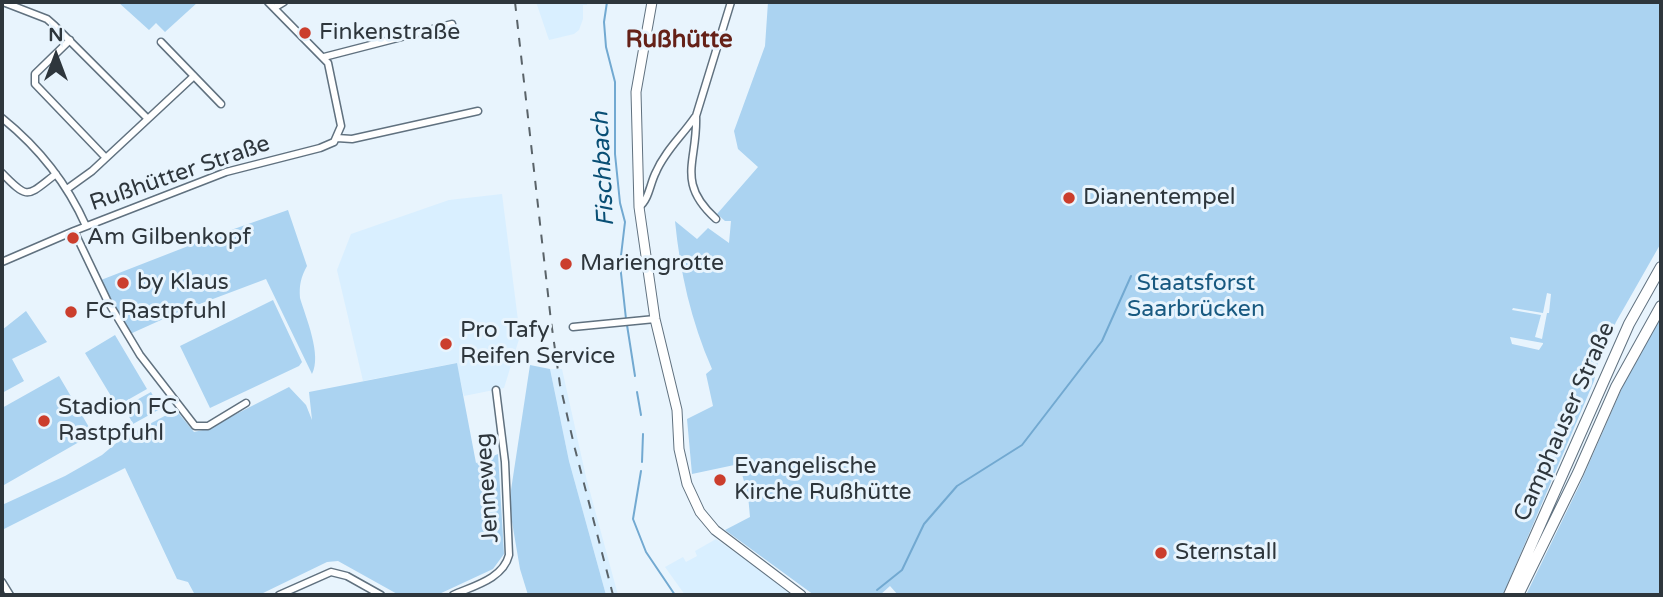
<!DOCTYPE html>
<meta charset="utf-8">
<style>
body{margin:0}
#map{position:relative;width:1663px;height:597px;overflow:hidden;background:#e8f4fd;font-family:"Varela Round",sans-serif}
canvas{display:block}
.frame{position:absolute;inset:0;border:4px solid #2e363c;pointer-events:none}
.north{position:absolute;left:21px;top:21px;width:70px;height:70px;-webkit-text-stroke:5px #e8f4fd;paint-order:stroke;rotate:0deg;font-size:19px;font-weight:700;line-height:28px;text-align:center;color:#2e363c}
.north::after{content:'';display:block;margin:auto;width:24px;height:32px;background:#2e363c;clip-path:polygon(50% 0,100% 100%,50% 72%,0 100%)}
</style>
<div id="map">
<canvas width="1663" height="597"></canvas>
<div class="frame"></div>
<div class="north">N</div>
</div>
<script>
const ctx = document.querySelector('canvas').getContext('2d');
ctx.lineJoin = 'round';
function fillPath(path, color) { ctx.fillStyle = color; ctx.fill(path, 'evenodd'); }
function trace(path, color, width, dash) { ctx.strokeStyle = color; ctx.lineWidth = width; ctx.lineCap = dash ? 'butt' : 'round'; ctx.setLineDash(dash || []); ctx.stroke(path); }
function write(font, color, halo, rows, align = 'center') {
  ctx.font = font + ' "Varela Round",sans-serif'; ctx.lineWidth = 6; ctx.setLineDash([]); ctx.textBaseline = 'middle'; ctx.strokeStyle = halo; ctx.fillStyle = color; for (const [text, x, y, turn = 0] of rows) {
    ctx.save(); ctx.translate(x, y); ctx.rotate((+turn || 0) * Math.PI / 180); ctx.textAlign = isNaN(turn) ? turn : align; if (halo) ctx.strokeText(text, 0, 0); ctx.fillText(text, 0, 0); ctx.restore();
  }
}
const built = new Path2D(`
 M536 2H587V5H583V19L579 30 574 34 549 40Z
 M502 194 520 336 504 388 464 396 456 363 363 381 337 270 351 234 449 200Z
 M550 369H562L586 477 618 595H606L569 461Z
 M716 539 773 579 793 595H685L665 567 683 557 686 562 697 556 695 551Z`);
const green = new Path2D(`
 M118 2H198L165 32 156 23 149 30Z
 M768 2H1661V243L1616 322 1598 363 1594 381 1503 595H898L890 586 880 595H814L725 530 750 517 748 495 739 464 692 474 687 419 713 406 706 374 712 369C691 321 680 272 675 221L697 239 708 228 729 243 731 221H725L717 214 758 167 738 149 734 131 765 46ZM1547 293 1551 294 1549 313H1547L1542 339 1535 337 1541 315 1512 310 1513 308 1543 313ZM1510 337 1543 343V344L1539 350 1512 344Z
 M288 210 307 266C301 277 299 285 300 298 306 318 322 355 312 374L266 279 181 311 130 334 101 280 214 236Z
 M273 300 302 362 299 366 210 408 180 346Z
 M26 311 47 342 12 359 24 381 2 393V330Z
 M1661 314V595H1526L1580 484 1639 349Z
 M115 335 147 389 117 406 85 353Z
 M457 363 476 463 498 454 504 554 493 569 437 595H399L338 561 327 562 259 595H195L188 582 177 579 125 468 2 530V505L65 476 102 455 121 439 176 410 194 432 207 429 289 387 306 405 312 420 309 392Z
 M530 365 550 369 569 461 606 595H528L520 569 511 516V490Z
 M59 376 93 434 4 485 2 481V408Z
 M151 392 160 409 133 424 124 407Z`);
const stream = new Path2D(`
 M607 2 604 22 606 47 615 82V154L620 203 625 222 620 264 626 319
 M627 325 635 376
 M637 392 641 415
 M642 462 643 434
 M641 471 633 519 646 552 675 595
 M877 590 902 570 924 524 957 486 1022 445 1102 341 1131 276`);
const minor = new Path2D(`
 M3 2 47 19 55 26 147 118
 M274 8 284 2
 M70 40 35 74V84L106 158
 M161 42 221 104
 M324 57 452 24
 M2 118C38 147 67 183 86 226
 M337 138 352 139 478 111
 M2 173C29 201 27 196 56 174
 M67 189 92 171 194 76
 M639 207C649 200 650 183 656 172 665 151 682 136 695 117
 M716 219C675 182 698 161 696 116L731 2
 M74 231 107 300 140 355 195 426H208L246 403
 M2 262 74 231 226 172 320 148 334 142 341 126 328 63 268 2
 M573 327 655 319
 M2 582 10 595
 M279 595 331 572 347 576 381 595
 M453 595C473 586 503 579 509 555L505 462 496 390`);
const secondary = new Path2D(`
 M652 2 636 92 639 207 655 319 677 410 679 449 687 484 700 512 715 530 801 595`);
const primary = new Path2D(`
 M1509 595 1629 324 1661 267
 M1518 595 1578 473 1616 387 1661 306`);
const rail = new Path2D(`
 M515 2 551 321 560 385 575 449 613 595`);
const markers = [
 [305,33,7,"#cb3e2d"],
 [1069,198,7,"#cb3e2d"],
 [73,238,7,"#cb3e2d"],
 [566,264,7,"#cb3e2d"],
 [123,283,7,"#cb3e2d"],
 [71,312,7,"#cb3e2d"],
 [446,344,7,"#cb3e2d"],
 [44,421,7,"#cb3e2d"],
 [720,480,7,"#cb3e2d"],
 [1161,553,7,"#cb3e2d"]
];
const poiNames = [
 ["Finkenstraße",319,33],
 ["Dianentempel",1083,198],
 ["Am Gilbenkopf",87,238],
 ["Mariengrotte",580,264],
 ["by Klaus",137,283],
 ["FC Rastpfuhl",85,312],
 ["Pro Tafy",460,331],
 ["Reifen Service",460,357],
 ["Stadion FC",58,408],
 ["Rastpfuhl",58,434],
 ["Evangelische",734,467],
 ["Kirche Rußhütte",734,493],
 ["Sternstall",1175,553]
];
const streetNames = [
 ["Rußhütter Straße",180,174,-19],
 ["Camphauser Straße",1565,422,-66],
 ["Jenneweg",488,488,-94]
];
const parkNames = [
 ["Staatsforst",1196,284],
 ["Saarbrücken",1196,310]
];
const neighbourhoodNames = [
 ["Rußhütte",679,41]
];
const waterNames = [
 ["Fischbach",604,169,-93]
];
fillPath(built, '#d9efff');
fillPath(green, '#abd3f1');
trace(stream, '#72a9d1', 2);
trace(minor, '#60717f', 9);
trace(secondary, '#60717f', 11);
trace(primary, '#60717f', 12);
trace(minor, '#fff', 6);
trace(secondary, '#fff', 9);
trace(primary, '#fff', 10);
trace(rail, '#5a6369', 2, [9, 9]);
for (const [x, y, r, color] of markers) { const dot = new Path2D(); dot.arc(x, y, r, 0, 2 * Math.PI); ctx.fillStyle = color; ctx.fill(dot); trace(dot, '#e8f4fd', 2.5); }
write('23px', '#2e363c', '#e8f4fd', poiNames, 'left');
write('23px', '#2e363c', '#e8f4fd', streetNames);
write('23px', '#185980', '#e8f4fd', parkNames);
write('bold 24px', '#652118', '#e8f4fd', neighbourhoodNames);
write('italic 24px', '#094f75', '#e8f4fd', waterNames);
</script>
